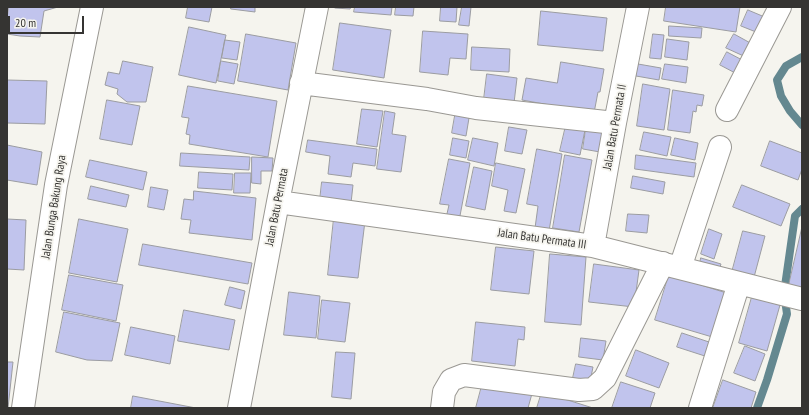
<!DOCTYPE html>
<style>
body{margin:0}
#map{position:relative;width:809px;height:415px;overflow:hidden;background:#f5f4ee;font-family:"PT Sans Narrow",sans-serif}
canvas{display:block}
.frame{position:absolute;inset:0;border:8px solid #353432;pointer-events:none}
.scale{position:absolute;left:8px;top:16px;width:76px;height:18px;box-sizing:border-box;border:2px solid #353432;border-top:0;padding-left:5px;font-size:12px;line-height:14px;white-space:nowrap;color:#353432;-webkit-text-stroke:3px #f5f4ee;paint-order:stroke}
</style>
<div id="map">
<canvas width="809" height="415"></canvas>
<div class="frame"></div>
<div class="scale">20 m</div>
</div>
<script>
const ctx = document.querySelector('canvas').getContext('2d');
ctx.lineJoin = 'round';
function trace(path, color, width, dash) { ctx.strokeStyle = color; ctx.lineWidth = width; ctx.lineCap = dash ? 'butt' : 'round'; ctx.setLineDash(dash || []); ctx.stroke(path); }
function fillPath(path, color) { ctx.fillStyle = color; ctx.fill(path, 'evenodd'); }
function write(font, color, halo, rows, align = 'center') {
  ctx.font = font + ' "PT Sans Narrow",sans-serif'; ctx.lineWidth = 3.5; ctx.setLineDash([]); ctx.textBaseline = 'middle'; ctx.strokeStyle = halo; ctx.fillStyle = color; for (const [text, x, y, turn = 0] of rows) {
    ctx.save(); ctx.translate(x, y); ctx.rotate((+turn || 0) * Math.PI / 180); ctx.textAlign = isNaN(turn) ? turn : align; if (halo) ctx.strokeText(text, 0, 0); ctx.fillText(text, 0, 0); ctx.restore();
  }
}
const stream = new Path2D(`
 M802 57 786 66 777 80 781 96 790 111 802 125
 M785 286 795 216 802 209
 M757 408 767 380 787 314 786 307`);
const building = new Path2D(`
 M9 7H58L44 11 40 37 20 36 7 34V19Z
 M188 7H212L209 22 186 18Z
 M231 7H255V12L231 9Z
 M335 7H351L350 9 335 8Z
 M355 7H392L391 15 354 12Z
 M396 7H414L413 16 395 15Z
 M441 7H457L456 22 440 21Z
 M462 7H471L469 26 459 25Z
 M666 7H740L736 32 664 21Z
 M748 10 767 18 761 34 741 26Z
 M541 11 607 18 603 51 538 45Z
 M340 23 391 30 384 78 333 70Z
 M669 26 702 28 701 38 669 36Z
 M189 27 226 35 216 83 179 75Z
 M423 31 468 34 466 59 450 58 448 75 420 72Z
 M246 34 296 43 288 90 238 81Z
 M653 34 664 35 661 59 650 58Z
 M734 34 754 45 748 58 726 48Z
 M667 39 689 42 687 60 665 57Z
 M225 40 240 42 237 60 222 58Z
 M472 47 510 49 509 72 471 70Z
 M727 52 746 62 739 75 720 65Z
 M123 61 153 67 146 102H127L117 94 118 89 105 85 108 72 119 74Z
 M221 61 238 64 234 84 218 81Z
 M561 62 604 69 600 92H598L594 113 522 100 526 78 557 83Z
 M638 64 661 68 659 80 636 76Z
 M665 64 688 67 686 83 662 79Z
 M487 74 517 78 514 103 484 99Z
 M7 80 47 81 45 124 7 123Z
 M643 84 670 89 664 130 637 126Z
 M188 86 277 101 268 157 189 144 190 135 186 134 189 118 182 117Z
 M673 90 704 95 702 106 697 105 696 112 693 111 690 133 668 130Z
 M107 100 140 106 132 145 100 139Z
 M362 109 383 111 377 147 357 144Z
 M456 110 470 112 466 136 452 133Z
 M385 111 395 113 392 134 406 136 401 172 377 169Z
 M567 121 586 125 580 155 560 151Z
 M509 127 527 130 522 154 505 151Z
 M586 129 603 131 600 152 583 149Z
 M644 132 671 137 667 156 640 150Z
 M453 138 469 141 466 158 450 155Z
 M473 138 498 143 494 166 468 160Z
 M675 138 698 143 695 160 671 155Z
 M308 140 377 149 375 166 353 163 351 177 328 174 330 156 306 152Z
 M770 141 802 153V169L798 180 761 166Z
 M7 145 42 152 37 185 7 180Z
 M537 149 562 154 549 231 535 228 538 206 527 204Z
 M181 153 250 157 249 170 180 166Z
 M565 155 592 160 579 232 553 228Z
 M636 155 696 163 694 177 635 169Z
 M252 157 273 158 272 171H261V184L252 183Z
 M449 159 470 163 459 221 446 218 449 205 440 204Z
 M90 160 147 172 143 190 86 177Z
 M496 163 525 169 516 213 504 211 508 190 492 186Z
 M474 167 492 171 485 210 466 206Z
 M199 172 233 174 232 190 198 188Z
 M235 173H251L250 193H234Z
 M633 176 665 182 663 194 631 188Z
 M322 182 353 185 351 203 320 200Z
 M742 185 790 204 781 226 733 207Z
 M91 186 129 195 126 207 88 199Z
 M151 187 168 190 164 210 148 207Z
 M194 191 256 198 252 240 189 233 191 220 181 219 184 199 193 200Z
 M628 214 649 215 647 233 626 231Z
 M334 218 365 221 358 278 328 275Z
 M7 219 26 220 24 270 7 269Z
 M79 219 128 229 117 282 69 273Z
 M802 227V288L789 285Z
 M709 229 722 234 714 259 701 254Z
 M743 231 765 236 753 281 731 276Z
 M143 244 252 263 248 284 139 265Z
 M496 247 534 251 529 294 491 290Z
 M550 254 586 257 581 325 545 322Z
 M701 258 721 264 719 270 700 264Z
 M594 264 639 270 634 307 589 302Z
 M69 275 123 285 116 321 62 310Z
 M669 275 733 295 719 339 655 320Z
 M230 287 245 291 241 309 225 305Z
 M289 292 320 296 316 338 284 335Z
 M752 297 780 305 767 351 739 343Z
 M322 300 350 303 345 342 318 339Z
 M184 310 235 320 229 350 178 341Z
 M64 312 120 323 112 361 87 360 56 352Z
 M476 322 525 327 524 340 518 339 515 366 472 361Z
 M131 327 175 336 170 364 125 355Z
 M682 333 715 344 711 358 677 347Z
 M581 338 606 341 603 360 579 357Z
 M745 346 765 354 755 381 734 373Z
 M636 350 669 363 659 388 626 376Z
 M336 352 355 353 351 399 332 397Z
 M7 362H13L8 408H7Z
 M576 364 593 367 590 382 573 378Z
 M484 378 533 390 528 408H476Z
 M723 380 756 392 751 408H713Z
 M621 382 655 393 650 408H612Z
 M542 392 593 408H537Z
 M133 396 196 408H131Z`);
const street = new Path2D(`
 M301 83 427 99 476 108 615 123
 M727 110 780 7
 M278 202 593 246 802 299
 M593 246 615 123 638 7
 M680 268 720 147
 M23 408 56 185 92 7
 M239 408 278 202 317 7
 M442 408 444 392 451 380 464 375 579 390 593 389 605 378 663 263
 M700 408 739 283`);
const streetNames = [
 ["Jalan Batu Permata II",615,127,-80],
 ["Jalan Bunga Bakung Raya",54,207,-81],
 ["Jalan Batu Permata",277,207,-79],
 ["Jalan Batu Permata III",542,239,8]
];
trace(stream, '#648890', 8);
fillPath(building, '#c1c4ed');
trace(building, '#9b9ca1', 1);
trace(street, '#9a9893', 24);
trace(street, '#fff', 22);
write('12px', '#353432', '#f5f4ee', streetNames);
</script>
